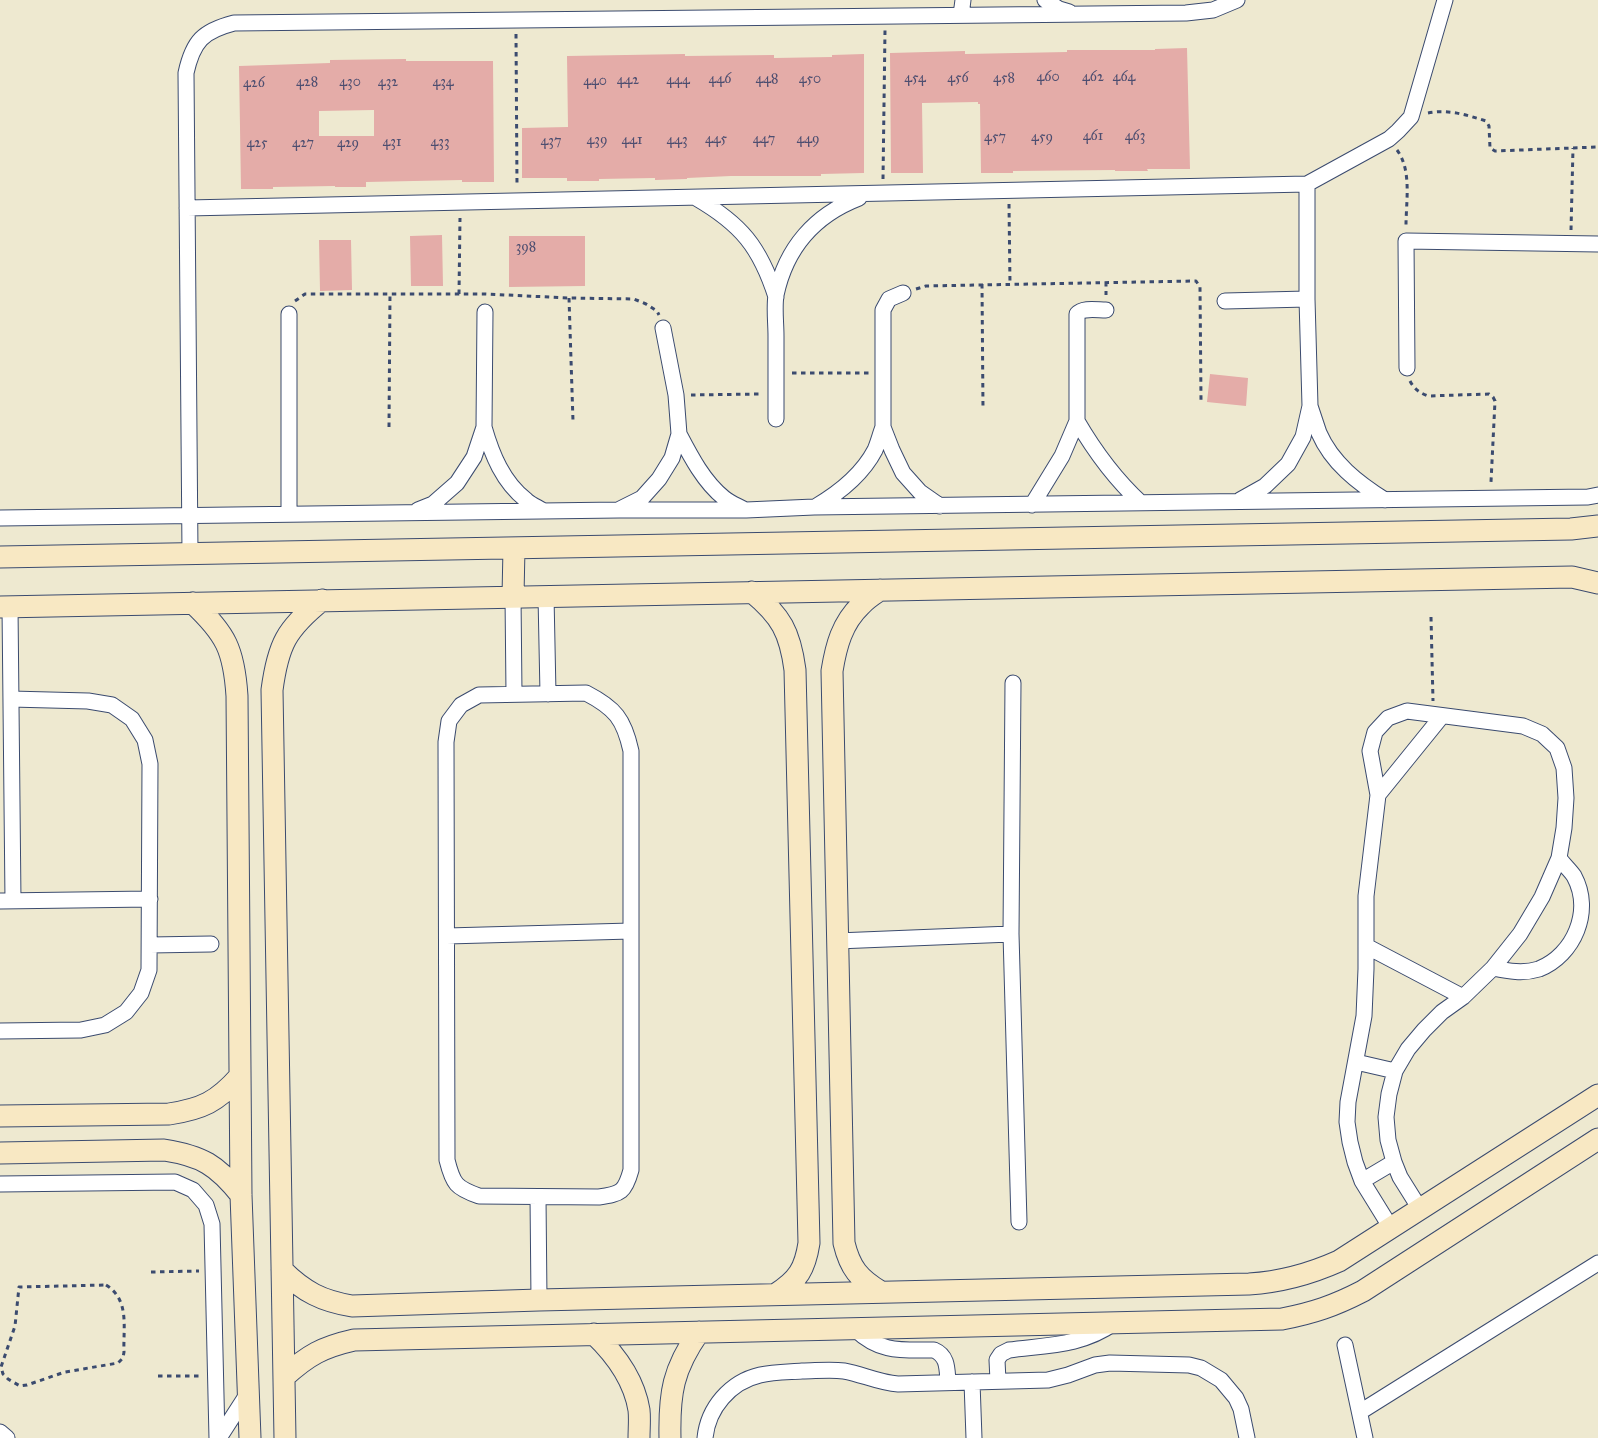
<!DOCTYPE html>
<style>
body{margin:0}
canvas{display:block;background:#eee9d0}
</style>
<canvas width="1598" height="1438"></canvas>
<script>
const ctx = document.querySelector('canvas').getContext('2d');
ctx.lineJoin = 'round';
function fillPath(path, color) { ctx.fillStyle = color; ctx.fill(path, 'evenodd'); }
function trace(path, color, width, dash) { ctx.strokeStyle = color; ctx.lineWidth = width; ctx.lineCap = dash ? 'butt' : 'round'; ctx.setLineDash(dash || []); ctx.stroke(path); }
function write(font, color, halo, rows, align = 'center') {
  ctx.font = font + ' "IM FELL Great Primer",serif'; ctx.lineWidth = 5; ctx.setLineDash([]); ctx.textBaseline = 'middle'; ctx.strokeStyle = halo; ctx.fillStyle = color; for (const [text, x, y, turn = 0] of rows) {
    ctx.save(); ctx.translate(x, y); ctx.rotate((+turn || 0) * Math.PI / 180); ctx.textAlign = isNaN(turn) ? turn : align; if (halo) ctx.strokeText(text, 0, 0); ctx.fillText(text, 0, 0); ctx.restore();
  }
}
const building = new Path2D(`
 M1187 48 1190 169H1147L1148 171H1115V170L1013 171V173H981L980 104H978V102L922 103 923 173H891L890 53 965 51V54L1067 52V50H1155V49Z
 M685 54V56L774 55V58L832 57V55L864 54V173L821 174V176H731L687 178V179L655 180V178L599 179V181H567V178H522V128L568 127 567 56Z
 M406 59V61H493L494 182H462V180L366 182V187H335V186L273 187V189H241L239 66 330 63V60ZM374 110V136H319V111Z
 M442 235 443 286H411L410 236Z
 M509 236H585V286L509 287Z
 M319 240H351L352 290 320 291Z
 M1210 374 1248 378 1246 406 1207 402Z`);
const path = new Path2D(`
 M516 34 517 186
 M1428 113C1448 109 1467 115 1486 121L1489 126 1490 148 1495 151 1598 147
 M1397 150C1412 170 1406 202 1406 225
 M883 179 885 30
 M1009 204 1010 284
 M1571 230 1573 148
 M1106 282V295
 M982 284 983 409
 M916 289 926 286 1196 281 1200 287 1201 400
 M459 294 460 218
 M569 298 573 421
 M295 301 305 294H486L569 298 634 299 646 304 657 311 659 315
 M792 373H869
 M1410 381C1414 389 1420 393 1428 396L1489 394 1493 397 1495 401 1491 482
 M691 395 762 394
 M389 427 390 294
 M1431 617 1433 701
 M151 1272 199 1271
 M106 1285C130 1300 123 1327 124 1352L123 1358 118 1363 65 1372 27 1385 20 1386 8 1379 3 1374 1 1367 15 1326 19 1287Z
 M158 1376H202`);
const street = new Path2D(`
 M1045 0 1059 9 1069 12
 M961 15 963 0
 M696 198C741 224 760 247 776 297
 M187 208 1307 184 1389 139 1398 131 1411 117 1445 0
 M903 293 889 299 883 310V427L892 450 903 473 920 492 940 506
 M1225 301 1307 299
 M1407 368 1406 241 1598 244
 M1310 406C1313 415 1316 424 1319 433 1332 463 1358 483 1385 500
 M776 419C776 391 776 364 776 336 776 323 774 308 776 295 786 248 815 215 859 198
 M1077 421C1095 452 1115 479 1141 503
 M484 427C492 455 503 482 526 500 530 504 537 507 542 510
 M679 434C691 457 704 482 724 498 730 503 738 506 745 510
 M1240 500 1265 486 1288 464 1303 437 1310 406 1307 299V184
 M1032 505 1062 456 1077 421V314C1083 307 1097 310 1106 310
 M815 507C839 493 862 475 875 450 878 443 880 435 883 427
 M620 509 642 498 659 479 672 458 679 434 676 395 663 328
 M418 510 433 504 457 483 474 457 484 427 485 312
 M289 514V314
 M0 518 619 510H746L814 507 1588 497 1598 495
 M190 553 186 73C193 41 203 31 234 23L1186 13 1213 10 1237 0
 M513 596 514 694
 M546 596 548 694
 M10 607 13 901
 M1013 683 1011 934 1019 1222
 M586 693C615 708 624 719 631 751V1170C625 1192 621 1194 599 1197L479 1196C456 1188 453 1184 447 1160L446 742 449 721 461 705 479 695Z
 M1378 795 1442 716
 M0 901 150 899
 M447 936 631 931
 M837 941 1011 934
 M150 945 211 944
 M1366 946 1463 997
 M1493 968C1508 971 1523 974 1539 969 1574 955 1593 911 1574 876 1570 870 1563 864 1559 858
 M0 1031 81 1030 105 1025 126 1012 141 993 149 970 150 764 145 740 132 719 112 705 88 701 11 699
 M1356 1062 1395 1071
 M1362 1181 1394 1162
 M0 1184 175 1182 193 1190 206 1205 212 1224 217 1438
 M538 1197 539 1300
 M1391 1228 1362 1181 1355 1162 1350 1142 1347 1122 1348 1102 1364 1016 1366 969V896L1378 795 1370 751 1375 732 1388 718 1407 711 1523 726 1542 734 1557 748 1564 768 1566 798 1564 828 1559 858 1542 897 1520 934 1493 968 1463 997 1442 1012 1424 1030 1408 1049 1395 1071 1389 1094 1386 1117 1388 1140 1394 1162 1400 1177 1420 1209
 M855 1329C880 1353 901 1350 934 1350 948 1356 947 1369 948 1382
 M1345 1345 1365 1438
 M998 1381 997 1360 1001 1354 1009 1350C1047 1345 1082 1346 1114 1323
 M972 1382 974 1438
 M1360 1412 1598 1263
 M0 1432 7 1438
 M219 1438 248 1393
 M705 1438C708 1408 730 1382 760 1375 773 1372 788 1372 802 1371 815 1371 830 1369 844 1371 862 1374 879 1383 898 1384L1048 1380 1068 1375 1095 1365 1110 1363 1189 1365 1201 1368 1221 1380 1236 1398 1241 1409 1247 1438`);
const secondary = new Path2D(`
 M0 557 1571 529 1598 526
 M880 590C874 594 866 599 861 605 842 623 836 646 832 671L844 1243C850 1268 859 1279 881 1292
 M752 592C781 616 790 632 795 670L809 1243C805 1269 798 1280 776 1294
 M513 596 514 548
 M193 603C226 634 234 650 237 696L241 1195 250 1438
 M0 607 1572 577 1598 583
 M0 1116 169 1114C202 1109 217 1102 240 1076
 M0 1153 164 1150C202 1156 217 1165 241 1195
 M282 1270C304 1292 322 1301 352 1306L539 1300 1249 1284C1281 1282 1310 1274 1339 1261L1598 1095
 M594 1334C616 1355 634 1379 639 1410 640 1419 639 1429 639 1438
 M284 1377C308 1355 323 1347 354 1340L1282 1319C1313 1313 1334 1306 1363 1291L1598 1139
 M285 1438 272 690C278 645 286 629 322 600
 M670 1438C669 1393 673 1369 699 1332`);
const numberNames = [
 ["460",1048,78],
 ["462",1093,78],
 ["464",1124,78],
 ["454",915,79],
 ["456",958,79],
 ["458",1004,79],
 ["446",720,80],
 ["448",767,80],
 ["450",810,80],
 ["442",628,81],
 ["444",678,81],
 ["440",595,82],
 ["428",307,83],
 ["430",350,83],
 ["432",388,83],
 ["434",443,83],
 ["426",254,84],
 ["461",1093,137],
 ["463",1135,137],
 ["457",995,138],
 ["459",1042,138],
 ["445",716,140],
 ["447",764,140],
 ["449",808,140],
 ["439",597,141],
 ["441",632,141],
 ["443",677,141],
 ["437",551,142],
 ["431",392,143],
 ["433",440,143],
 ["425",257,144],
 ["427",303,144],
 ["429",348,144],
 ["398",526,248]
];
fillPath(building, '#e4aca8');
trace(street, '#3b4b6f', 17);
trace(secondary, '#3b4b6f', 23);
trace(path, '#3b4b6f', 3, [4.5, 4.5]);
trace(street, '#fff', 15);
trace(secondary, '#f8e8c3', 21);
write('14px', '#4d4e70', null, numberNames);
</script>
